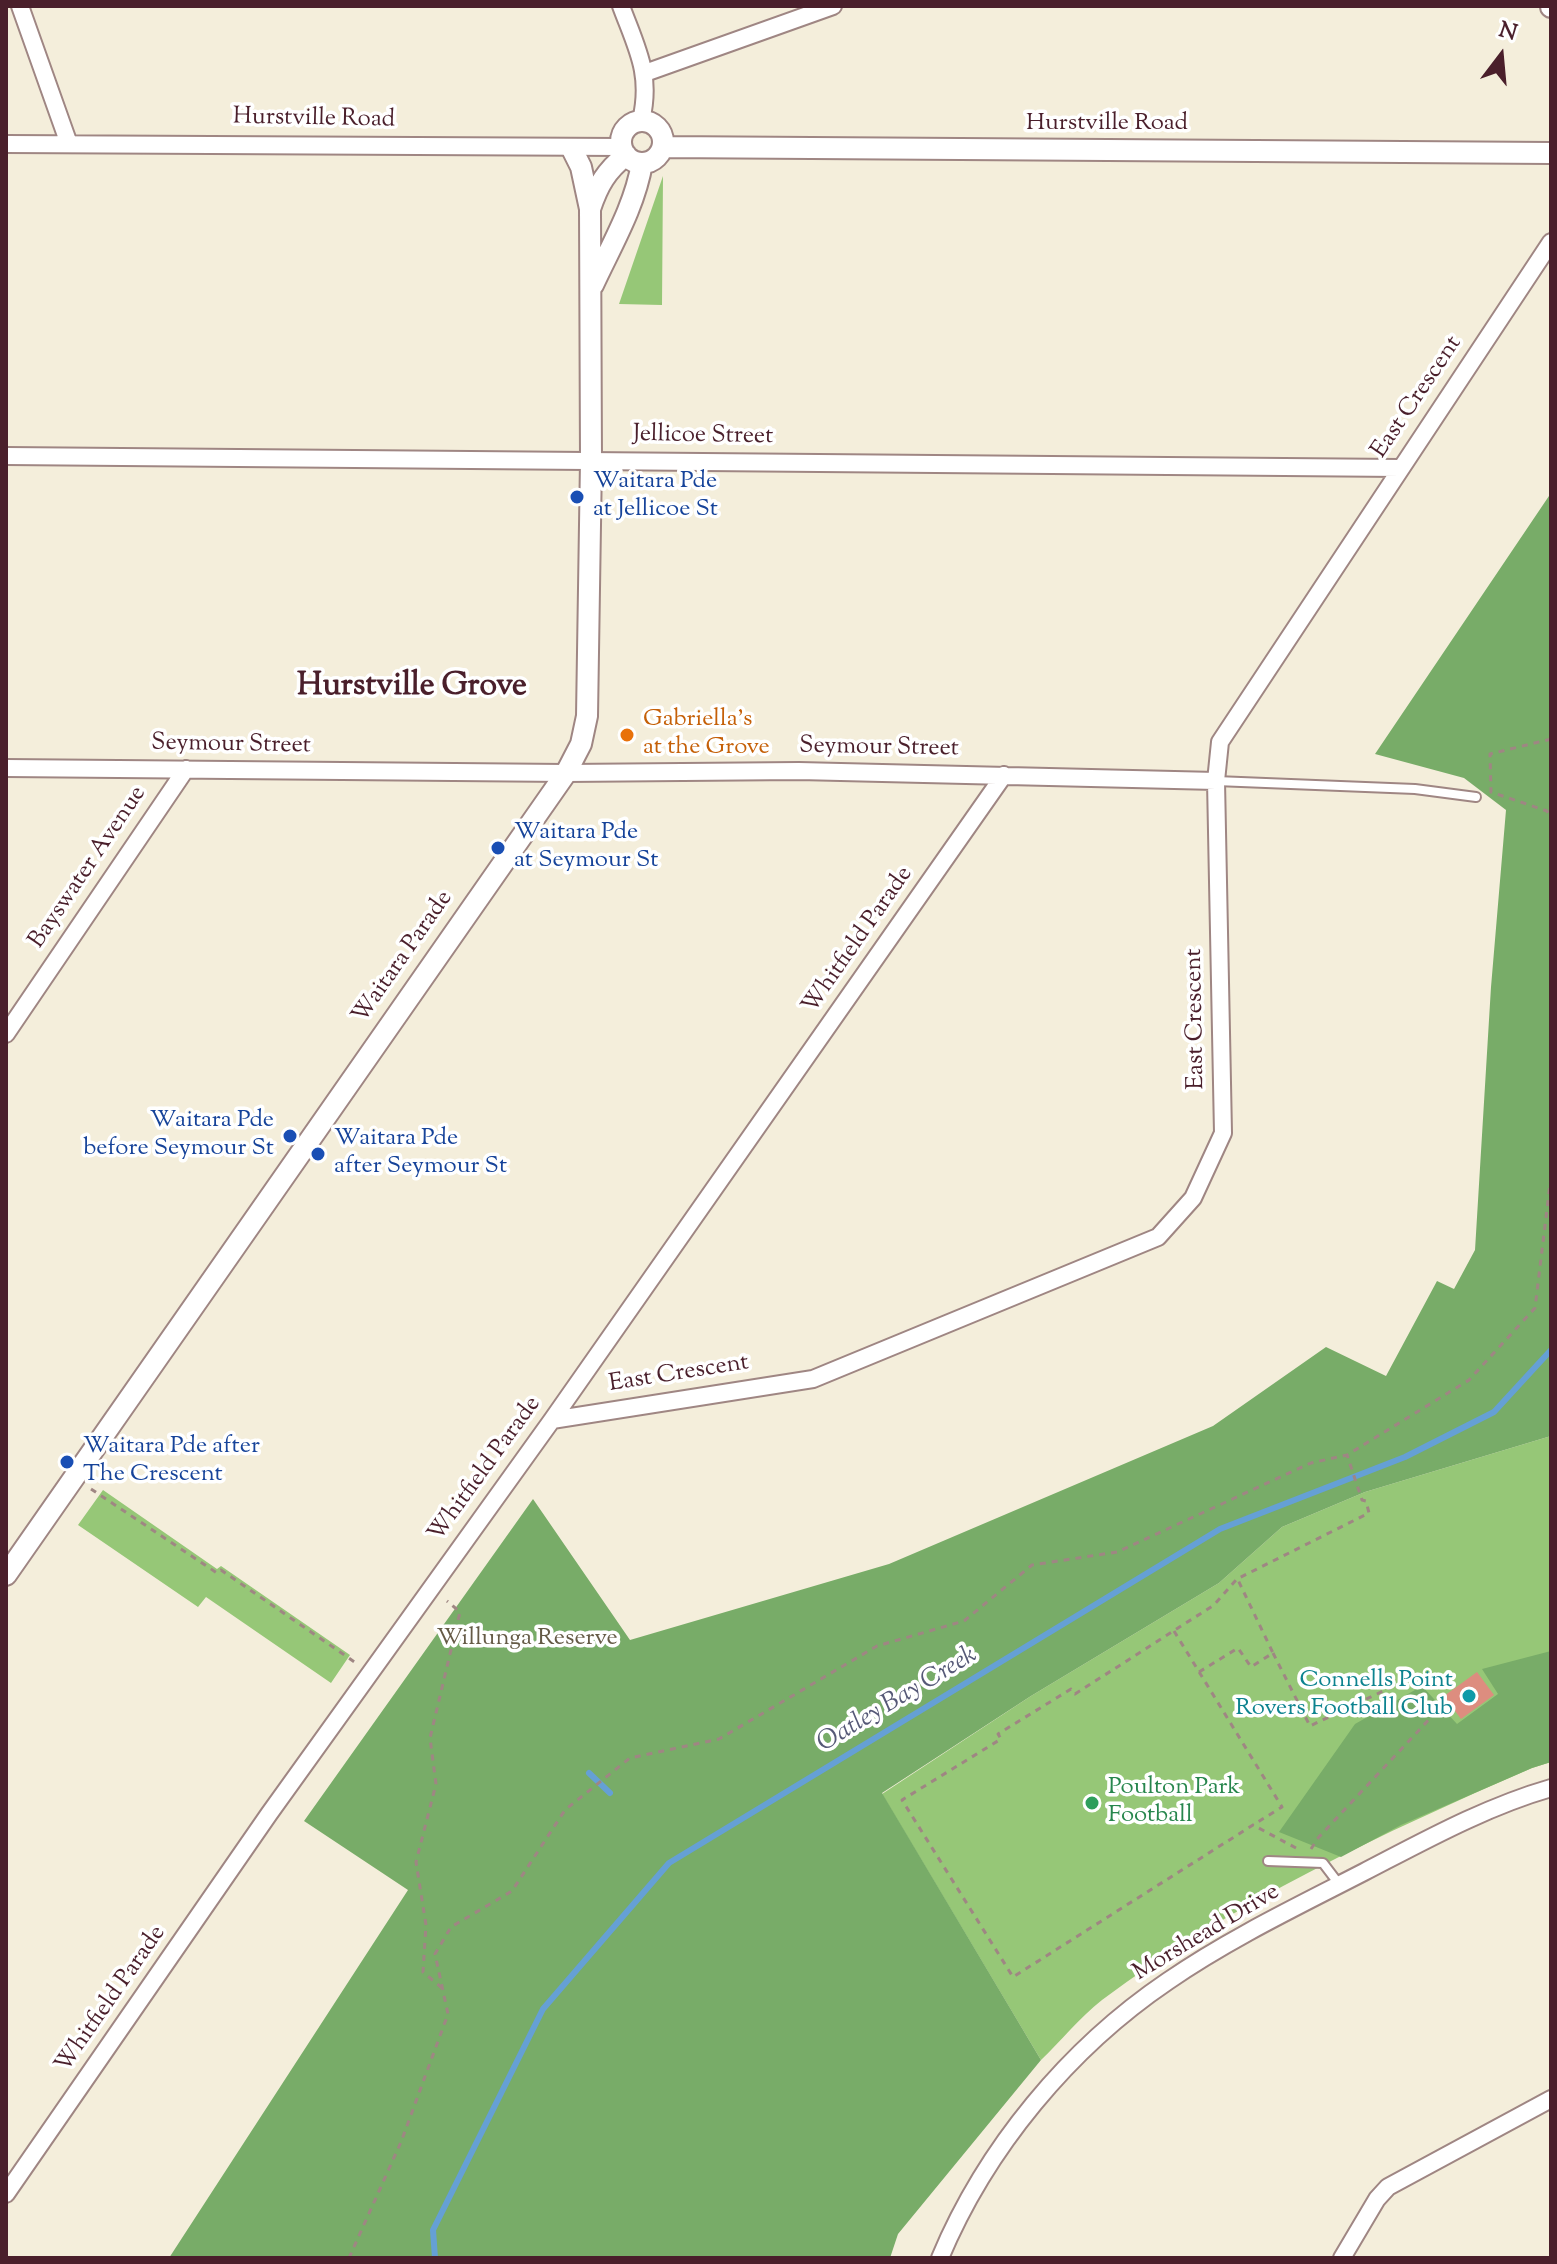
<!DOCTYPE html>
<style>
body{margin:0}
#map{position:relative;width:1557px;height:2264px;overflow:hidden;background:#f4eedb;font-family:"Sorts Mill Goudy",serif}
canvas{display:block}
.frame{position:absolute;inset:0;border:8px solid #4a1f2b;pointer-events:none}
.north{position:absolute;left:1461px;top:16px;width:80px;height:80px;-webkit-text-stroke:6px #fff;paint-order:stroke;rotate:16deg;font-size:22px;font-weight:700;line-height:32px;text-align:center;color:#4a1f2b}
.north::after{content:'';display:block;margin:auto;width:28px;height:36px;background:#4a1f2b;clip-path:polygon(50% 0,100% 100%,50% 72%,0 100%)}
</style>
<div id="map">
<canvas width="1557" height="2264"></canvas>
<div class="frame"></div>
<div class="north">N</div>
</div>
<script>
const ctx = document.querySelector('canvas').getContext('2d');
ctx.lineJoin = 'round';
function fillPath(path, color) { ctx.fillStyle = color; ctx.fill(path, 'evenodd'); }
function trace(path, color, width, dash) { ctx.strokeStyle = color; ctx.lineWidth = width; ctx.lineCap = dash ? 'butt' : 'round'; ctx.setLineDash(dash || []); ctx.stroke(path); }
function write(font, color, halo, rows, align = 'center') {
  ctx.font = font + ' "Sorts Mill Goudy",serif'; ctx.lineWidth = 7; ctx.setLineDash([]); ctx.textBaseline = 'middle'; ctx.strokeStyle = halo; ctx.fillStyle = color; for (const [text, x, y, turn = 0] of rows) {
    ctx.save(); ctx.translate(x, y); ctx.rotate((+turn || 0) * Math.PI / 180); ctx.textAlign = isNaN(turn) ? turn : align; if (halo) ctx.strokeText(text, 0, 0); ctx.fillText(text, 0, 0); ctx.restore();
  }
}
const green = new Path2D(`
 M663 176 662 305 619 304Z
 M1551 1436V1762L1532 1768C1383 1833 1233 1902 1102 2000 1080 2017 1061 2041 1041 2060L882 1794 1031 1696 1219 1583 1282 1527 1365 1492Z
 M103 1490 217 1569 221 1566 350 1655 331 1683 206 1597 198 1607 78 1525Z`);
const forest = new Path2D(`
 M1551 493V1436L1365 1492 1282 1527 1219 1583 1031 1696 882 1793 1041 2060 898 2234 890 2258H169L408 1890 304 1821 533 1499 630 1640 889 1564 1213 1426 1326 1347 1386 1376 1437 1281 1454 1289 1475 1250 1491 987 1506 810 1464 778 1375 754Z
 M1551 1651V1762L1532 1768 1401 1825 1341 1857 1279 1832 1355 1724 1422 1686 1457 1724 1498 1694 1482 1669Z`);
const stream = new Path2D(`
 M589 1773 610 1793
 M435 2258 433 2230 543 2009 669 1863 1220 1529 1405 1457 1494 1412 1551 1350`);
const building = new Path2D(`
 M1477 1672 1494 1695 1461 1719 1444 1696Z`);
const path = new Path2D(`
 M1551 739 1490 754 1491 792 1547 811 1551 820
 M91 1489 217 1573 221 1570 356 1663
 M1174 1631 1282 1807 1253 1825
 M1273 1653 1310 1726 1404 1681
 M1199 1672 1238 1648 1251 1667 1273 1653 1238 1580
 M1296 1848 1253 1825 1013 1977 902 1800 1001 1739 998 1734 1071 1689 1075 1694 1214 1605 1237 1579 1369 1513 1366 1501 1362 1500 1347 1455
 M1311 1849 1318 1838 1436 1712
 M442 1988 423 1972 426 1925 416 1862 436 1784 430 1738 460 1612 447 1601
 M349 2258 401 2142 448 2014 435 1954 451 1927 512 1891 565 1810 630 1758 719 1739 877 1646 964 1621 1032 1565 1117 1552 1311 1463 1347 1455 1469 1380 1535 1308 1551 1176`);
const service = new Path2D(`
 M1216 781 1415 789 1476 797
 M1268 1861 1323 1863 1339 1884`);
const minor = new Path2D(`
 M20 6 69 144
 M621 6C637 49 652 74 641 121
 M645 73 833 6
 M6 144 622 147
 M6 456 1400 468
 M6 768 566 773 799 771 1216 781
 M6 1034 186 769
 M552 1420 813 1379 1158 1237 1193 1198 1223 1133 1216 781 1220 742 1551 242
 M6 2194 269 1814 552 1420 1004 775
 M940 2258C986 2148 1069 2048 1168 1981 1229 1939 1298 1906 1364 1872 1424 1841 1485 1807 1551 1788
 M1342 2258 1377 2199 1388 2187 1551 2099`);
const tertiary = new Path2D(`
 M1551 6V7
 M621 142a21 21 0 1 1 42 0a21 21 0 1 1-42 0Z
 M664 147 1551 153
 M572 149 581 167 590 209
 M593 285C611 246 635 206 642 163
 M6 1575 566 773 581 744 587 716 591 461 590 209C598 185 606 171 626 155`);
const markers = [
 [577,497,8,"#1a4fb4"],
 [627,735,8,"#e8710a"],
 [498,848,8,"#1a4fb4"],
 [290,1136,8,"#1a4fb4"],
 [318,1154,8,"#1a4fb4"],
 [67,1462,8,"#1a4fb4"],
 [1469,1696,8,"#0f9aa8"],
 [1092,1803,8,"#2e9e5b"]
];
const streetNames = [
 ["Hurstville Road",314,120,1],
 ["Hurstville Road",1107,125],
 ["East Crescent",1418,398,-56],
 ["Jellicoe Street",703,437,1],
 ["Seymour Street",231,746,1],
 ["Seymour Street",879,749,1],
 ["Bayswater Avenue",89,868,-56],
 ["Whitfield Parade",859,941,-55],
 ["Waitara Parade",404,958,-55],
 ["East Crescent",1197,1019,-91],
 ["East Crescent",679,1375,-9],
 ["Whitfield Parade",486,1470,-54],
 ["Morshead Drive",1207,1934,-31],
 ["Whitfield Parade",112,2000,-55]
];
const transitNames = [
 ["Waitara Pde",593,483],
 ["at Jellicoe St",593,511],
 ["Waitara Pde",514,834],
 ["at Seymour St",514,862],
 ["Waitara Pde",274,1122,"right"],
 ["before Seymour St",274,1150,"right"],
 ["Waitara Pde",334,1140],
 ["after Seymour St",334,1168],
 ["Waitara Pde after",83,1448],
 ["The Crescent",83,1476]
];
const foodNames = [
 ["Gabriella's",643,721],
 ["at the Grove",643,749]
];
const parkNames = [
 ["Willunga Reserve",527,1640]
];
const cultureNames = [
 ["Connells Point",1453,1682],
 ["Rovers Football Club",1453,1710]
];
const leisureNames = [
 ["Poulton Park",1108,1789],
 ["Football",1108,1817]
];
const waterNames = [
 ["Oatley Bay Creek",898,1701,-31]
];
const districtNames = [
 ["Hurstville Grove",412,689]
];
fillPath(green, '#96c777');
fillPath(forest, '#78ac68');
trace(stream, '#65a0d5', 6);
fillPath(building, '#dd8d7f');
trace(service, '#9f8683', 12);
trace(minor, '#9f8683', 20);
trace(tertiary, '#9f8683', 24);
trace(path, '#9f8683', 3, [6, 6]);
trace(service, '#fff', 8);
trace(minor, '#fff', 16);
trace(tertiary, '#fff', 20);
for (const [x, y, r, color] of markers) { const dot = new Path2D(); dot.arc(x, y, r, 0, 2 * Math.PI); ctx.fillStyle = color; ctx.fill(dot); trace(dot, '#fff', 3); }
write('24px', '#4a1f2b', '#fff', streetNames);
write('24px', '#164399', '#fff', transitNames, 'left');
write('24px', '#c56008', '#fff', foodNames, 'left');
write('24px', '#655a46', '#fff', parkNames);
write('24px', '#0d838f', '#fff', cultureNames, 'right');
write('24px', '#27864d', '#fff', leisureNames, 'left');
write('italic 26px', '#565977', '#fff', waterNames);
write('bold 32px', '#4a1f2b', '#fff', districtNames);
</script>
